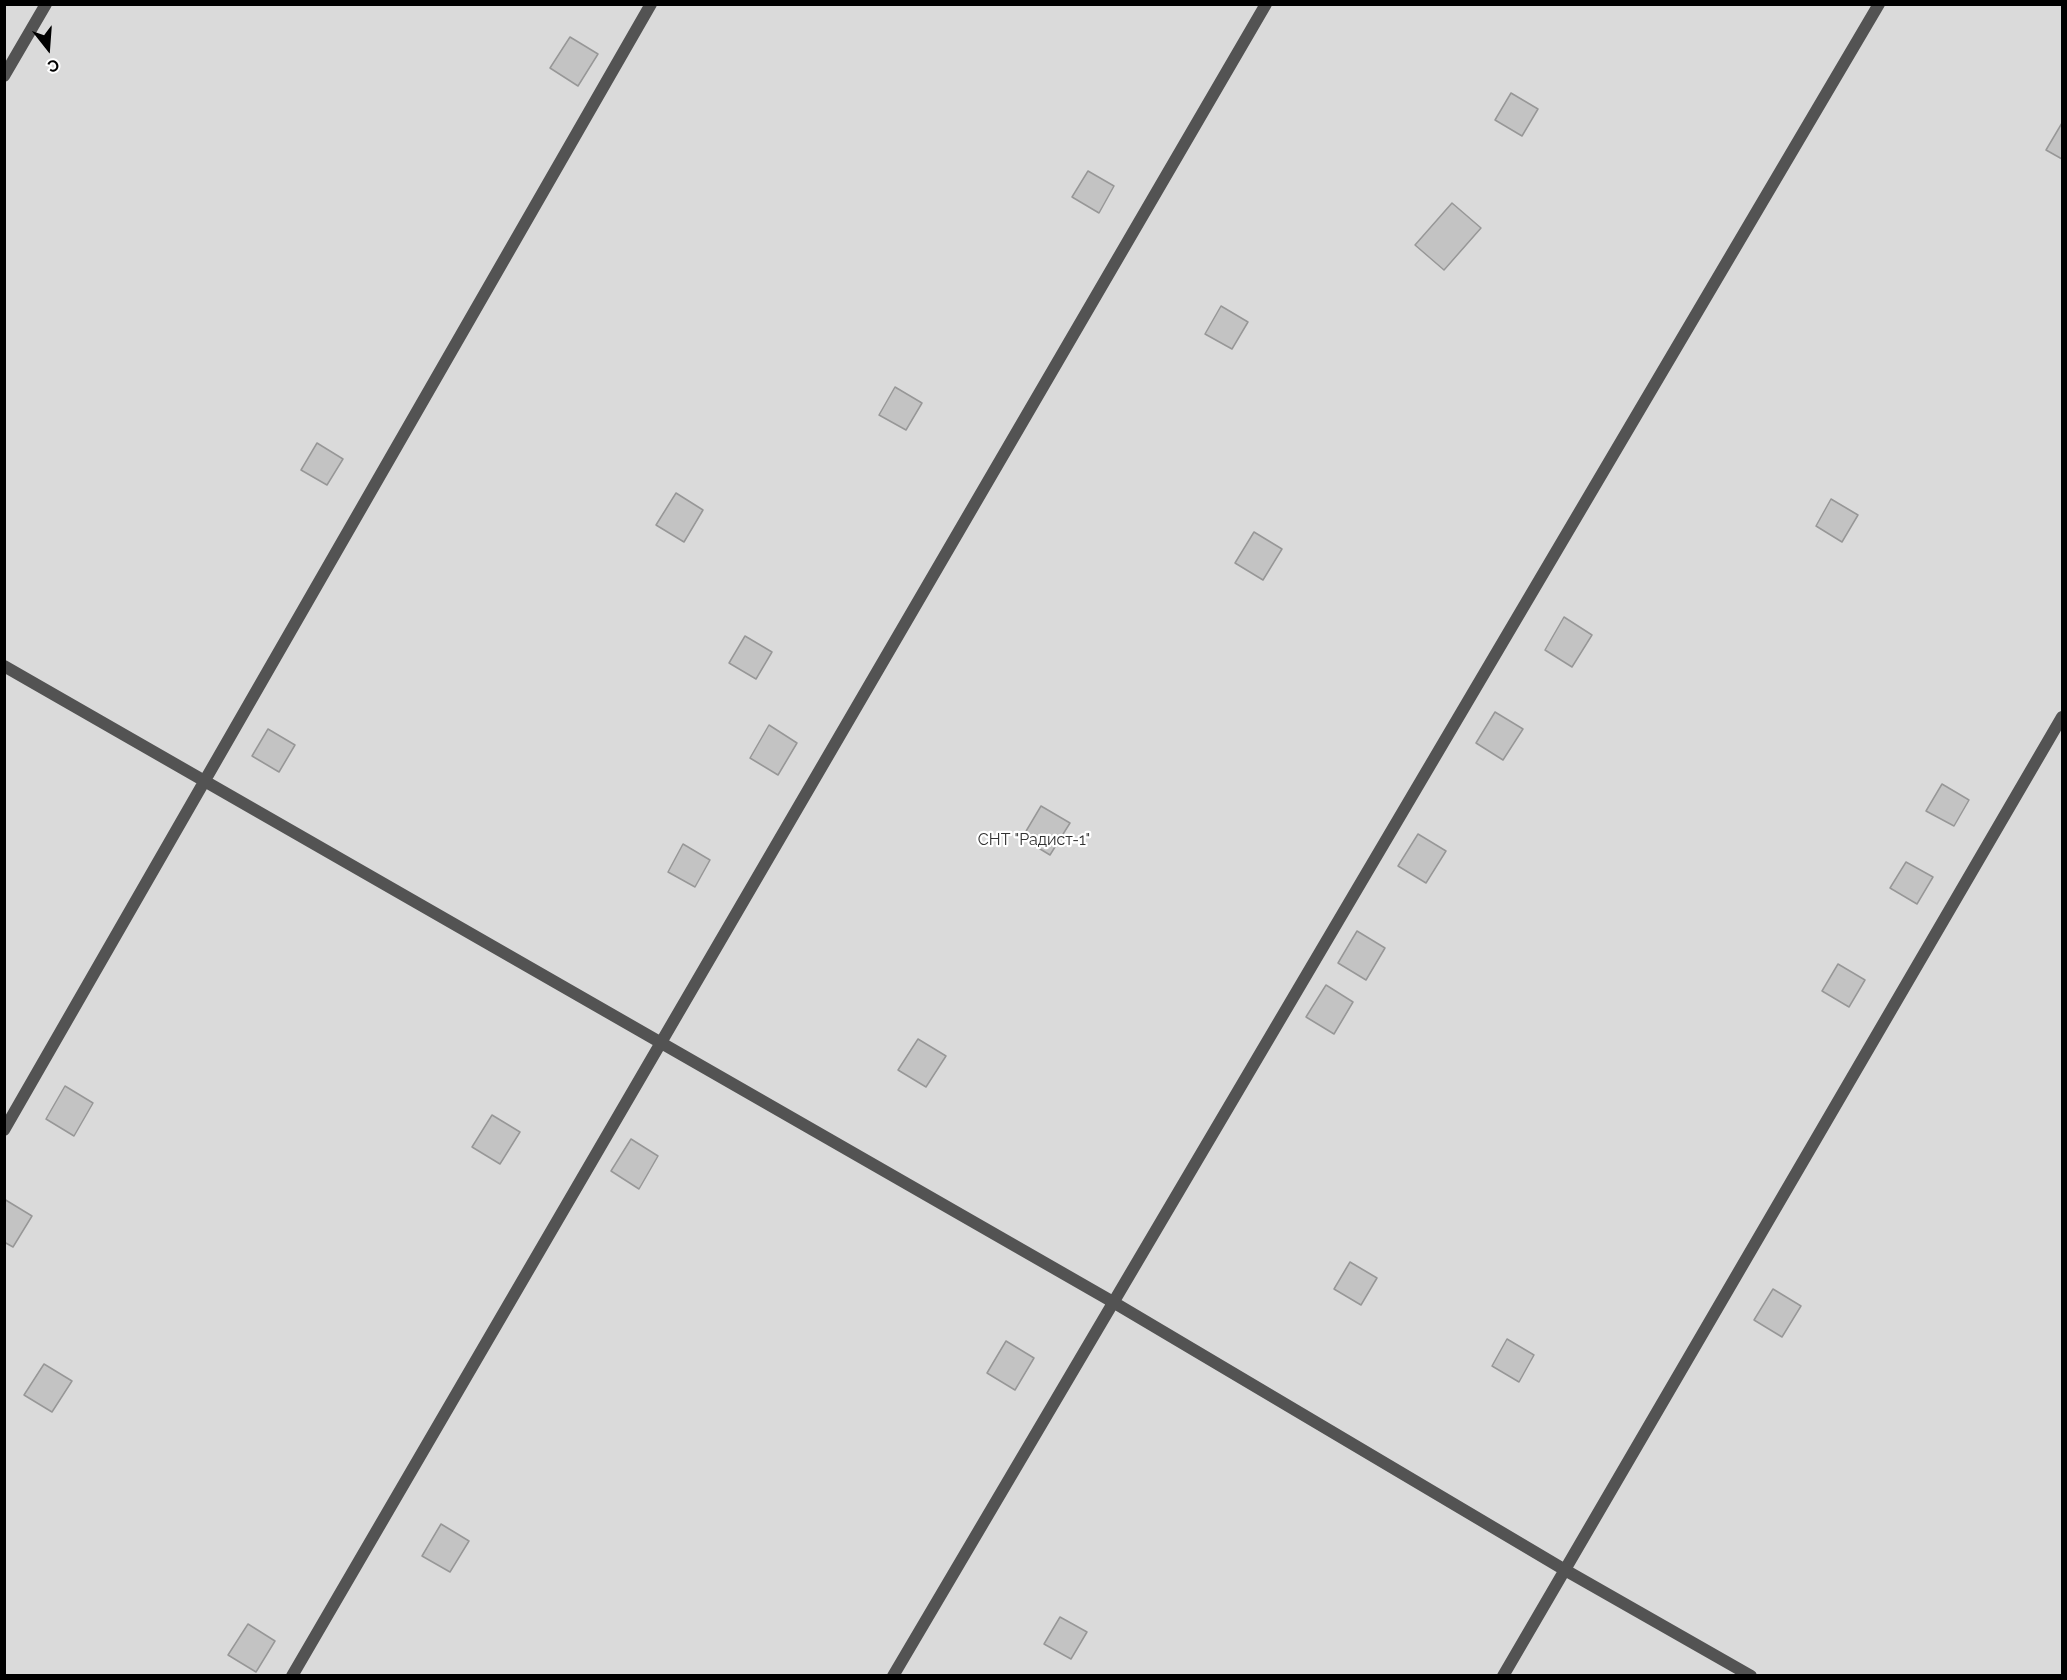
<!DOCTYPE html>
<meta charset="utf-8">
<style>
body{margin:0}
#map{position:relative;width:2067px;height:1680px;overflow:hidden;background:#fff;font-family:Raleway,sans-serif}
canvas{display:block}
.frame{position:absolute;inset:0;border:6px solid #000;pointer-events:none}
.north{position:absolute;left:18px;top:18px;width:60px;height:60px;-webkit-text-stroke:4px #fff;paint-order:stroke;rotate:163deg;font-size:16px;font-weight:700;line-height:24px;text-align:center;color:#000}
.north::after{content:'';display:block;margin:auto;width:21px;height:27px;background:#000;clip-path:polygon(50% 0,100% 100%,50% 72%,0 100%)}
</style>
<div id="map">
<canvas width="2067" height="1680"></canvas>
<div class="frame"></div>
<div class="north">С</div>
</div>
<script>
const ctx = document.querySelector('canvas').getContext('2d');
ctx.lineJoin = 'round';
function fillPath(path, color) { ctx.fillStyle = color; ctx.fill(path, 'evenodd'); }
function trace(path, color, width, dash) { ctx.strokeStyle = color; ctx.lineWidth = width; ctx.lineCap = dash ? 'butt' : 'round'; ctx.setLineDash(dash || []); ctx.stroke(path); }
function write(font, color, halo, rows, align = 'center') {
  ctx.font = font + ' Raleway,sans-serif'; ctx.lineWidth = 4.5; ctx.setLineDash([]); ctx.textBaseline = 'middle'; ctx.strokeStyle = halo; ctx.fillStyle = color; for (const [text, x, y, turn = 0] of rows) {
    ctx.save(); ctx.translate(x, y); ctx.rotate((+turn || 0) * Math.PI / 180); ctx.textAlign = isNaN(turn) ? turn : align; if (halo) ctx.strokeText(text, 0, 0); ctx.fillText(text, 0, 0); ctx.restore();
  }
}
const green = new Path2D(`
 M5 5H2062V1675H5Z`);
const building = new Path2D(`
 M570 37 598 54 578 86 550 68Z
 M1511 93 1538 109 1522 136 1495 120Z
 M2062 123V159L2046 150Z
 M1088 171 1114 186 1099 213 1072 197Z
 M1452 203 1481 228 1444 270 1415 245Z
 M1221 306 1248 322 1232 349 1205 334Z
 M895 387 922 403 906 430 879 415Z
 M317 443 343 459 327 485 301 470Z
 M676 493 703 510 684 542 656 525Z
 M1831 499 1858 515 1842 542 1816 526Z
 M1254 532 1282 549 1263 580 1235 563Z
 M1564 617 1592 635 1572 667 1545 650Z
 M745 636 772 652 756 679 729 663Z
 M1495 712 1523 729 1503 760 1476 743Z
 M769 725 797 743 778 775 750 758Z
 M268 729 295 745 279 772 252 756Z
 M1942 784 1969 800 1954 826 1926 811Z
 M1041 806 1070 823 1050 855 1022 838Z
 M1418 834 1446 851 1426 883 1398 866Z
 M683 844 710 860 695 887 668 872Z
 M1906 862 1933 877 1917 904 1890 888Z
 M1357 931 1385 948 1366 980 1338 963Z
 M1838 964 1865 980 1849 1007 1822 991Z
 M1326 985 1353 1002 1334 1034 1306 1017Z
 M918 1039 946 1056 926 1087 898 1070Z
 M65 1086 93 1103 74 1136 46 1119Z
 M492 1115 520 1132 500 1164 472 1147Z
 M631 1139 658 1156 639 1189 611 1171Z
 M4 1199 32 1216 13 1247 4 1242Z
 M1350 1262 1377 1278 1361 1305 1334 1289Z
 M1773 1289 1801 1306 1782 1337 1754 1320Z
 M1507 1339 1534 1355 1519 1382 1492 1366Z
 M1006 1341 1034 1358 1015 1390 987 1373Z
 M44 1364 72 1381 52 1412 24 1395Z
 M441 1524 469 1541 450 1572 422 1556Z
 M1060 1617 1087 1632 1071 1659 1044 1644Z
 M248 1624 275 1641 256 1672 228 1655Z`);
const service = new Path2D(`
 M4 76 46 4
 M4 666 1113 1302 1565 1570 1751 1676
 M4 1130 651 4
 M292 1676 1266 4
 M893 1676 1879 4
 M1503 1676 2062 717`);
const parkNames = [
 ["СНТ \"Радист-1\"",1034,840]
];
fillPath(green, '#dadada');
fillPath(building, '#c3c3c3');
trace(building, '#979797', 1.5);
trace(service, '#535353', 12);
write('16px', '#313131', '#fff', parkNames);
</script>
